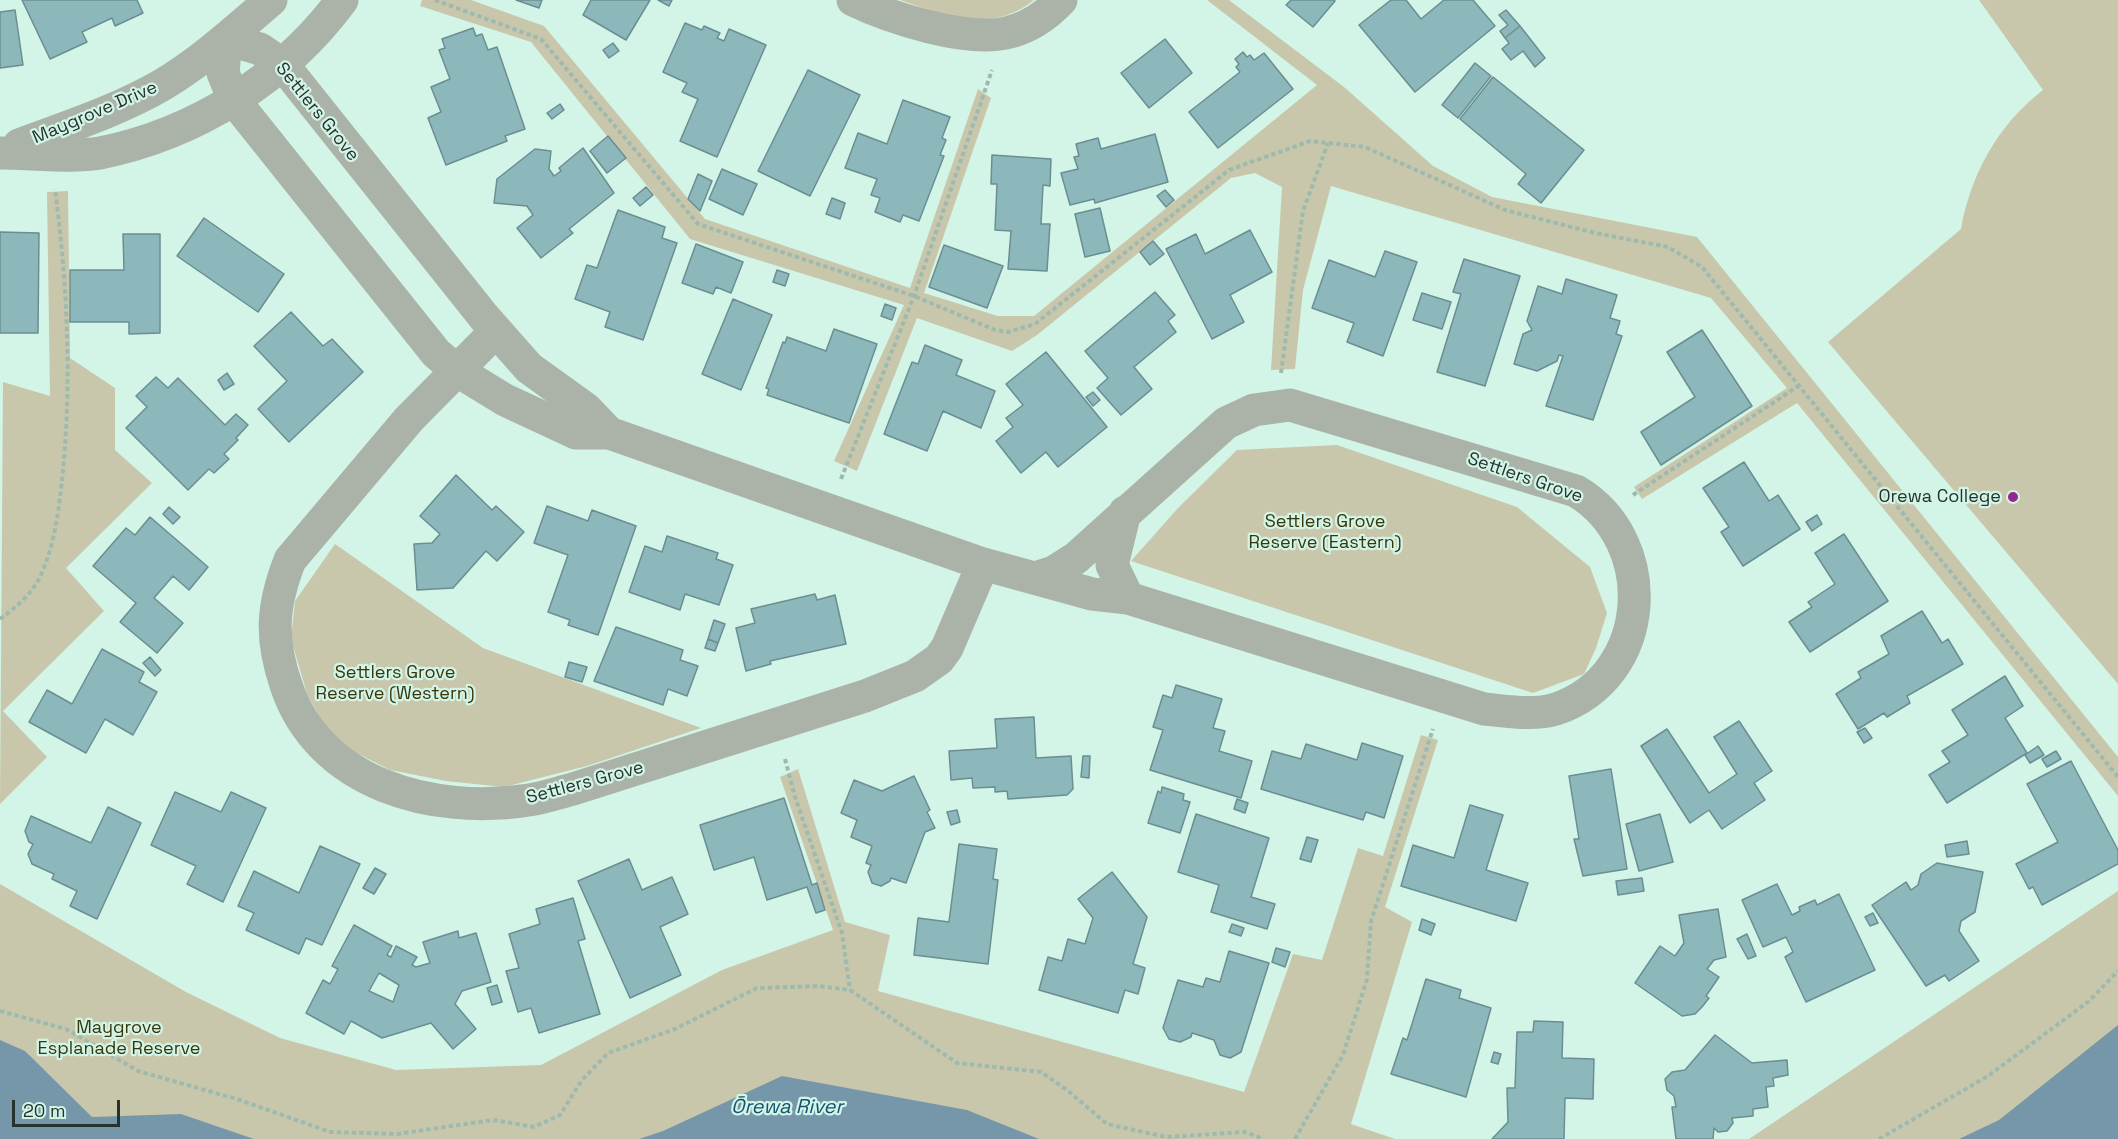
<!DOCTYPE html>
<meta charset="utf-8">
<style>
body{margin:0}
#map{position:relative;width:2118px;height:1139px;overflow:hidden;background:#d2f5e7;font-family:"Space Grotesk",sans-serif}
canvas{display:block}
.scale{position:absolute;left:12px;top:1100px;width:108px;height:27px;box-sizing:border-box;border:3px solid #25322d;border-top:0;padding-left:8px;font-size:18px;line-height:21px;white-space:nowrap;color:#25322d;-webkit-text-stroke:4px #d2f5e7;paint-order:stroke}
</style>
<div id="map">
<canvas width="2118" height="1139"></canvas>
<div class="scale">20 m</div>
</div>
<script>
const ctx = document.querySelector('canvas').getContext('2d');
ctx.lineJoin = 'round';
function fillPath(path, color) { ctx.fillStyle = color; ctx.fill(path, 'evenodd'); }
function trace(path, color, width, dash) { ctx.strokeStyle = color; ctx.lineWidth = width; ctx.lineCap = dash ? 'butt' : 'round'; ctx.setLineDash(dash || []); ctx.stroke(path); }
function write(font, color, halo, rows, align = 'center') {
  ctx.font = font + ' "Space Grotesk",sans-serif'; ctx.lineWidth = 4.5; ctx.setLineDash([]); ctx.textBaseline = 'middle'; ctx.strokeStyle = halo; ctx.fillStyle = color; for (const [text, x, y, turn = 0] of rows) {
    ctx.save(); ctx.translate(x, y); ctx.rotate((+turn || 0) * Math.PI / 180); ctx.textAlign = isNaN(turn) ? turn : align; if (halo) ctx.strokeText(text, 0, 0); ctx.fillText(text, 0, 0); ctx.restore();
  }
}
const green = new Path2D(`
 M422 0H471L544 26 705 219 910 288 978 89 991 98 924 293 998 316H1034L1317 85 1207 0H1229L1344 87 1433 166 1492 197 1697 237 2118 757V796L1797 403 1642 499 1634 487 1787 388 1711 298 1331 186 1303 290 1295 369 1271 370 1282 187 1255 173 1231 178 1037 335 1012 351 917 318 857 471 834 461 904 305 690 239 531 42 420 6Z
 M900 0H1034C992 34 946 16 900 0Z
 M1979 0H2118V684L1828 342 1961 229C1971 173 1998 125 2043 90Z
 M68 191 70 358 115 388V450L152 483 66 568 104 611 3 711 47 757 0 804 3 382 50 396 47 192Z
 M1337 445 1517 507 1590 567 1607 613 1596 648 1584 674 1533 693 1131 561 1178 508 1237 450Z
 M335 544 483 648 701 728 587 766 504 787 446 781 390 770 343 746 327 730 307 694 291 639 295 601Z
 M1421 735 1438 740 1385 907 1412 922 1351 1124 1395 1139H0V884L186 992 280 1038 396 1070 541 1065 722 970 833 930 780 777 798 769 845 922 890 935 878 991 1244 1092 1293 954 1322 960 1358 848 1383 856Z
 M2118 891V1139H1749Z`);
const water = new Path2D(`
 M2118 1025V1139H1959L1999 1120Z
 M0 1040 25 1051 92 1117 181 1114 254 1139H0Z
 M782 1076 967 1110 1039 1139H639L663 1131Z`);
const building = new Path2D(`
 M22 0H137L143 13 115 26 112 18 82 32 87 42 50 59Z
 M516 0H542L539 8Z
 M591 0H650L626 40 583 15Z
 M658 0H672L669 6Z
 M1291 0H1334L1335 1 1313 27 1286 5Z
 M1391 0H1406L1421 19 1444 0H1473L1495 26 1415 92 1359 25Z
 M15 10 23 65 0 68V12Z
 M1506 10 1520 26 1505 38 1500 31 1508 25 1499 15Z
 M685 23 702 30 704 26 720 33 717 38 724 41 729 29 766 45 717 157 680 141 698 99 682 92 687 83 663 72Z
 M1520 26 1545 58 1535 67 1523 51 1511 60 1502 49 1509 43 1505 38Z
 M473 28 476 36 482 34 488 50 497 47 525 129 505 136 507 141 446 165 428 118 441 112 431 87 450 79 439 50 445 48 442 39Z
 M1165 39 1192 73 1149 108 1121 73Z
 M613 43 619 51 609 58 603 50Z
 M1243 52 1247 57 1250 55 1254 60 1264 53 1293 89 1218 148 1189 112 1240 72 1236 67 1239 64 1235 59Z
 M1475 63 1491 76 1458 118 1442 105Z
 M808 70 860 95 810 196 758 171Z
 M1493 77 1584 150 1541 203 1518 184 1526 174 1460 119Z
 M903 100 950 117 942 138 946 140 940 155 944 156 919 221 903 215 900 222 875 212 880 198 871 195 877 179 845 168 858 133 887 144Z
 M560 104 564 110 552 119 547 113Z
 M1155 134 1168 182 1095 203 1094 199 1070 205 1061 173 1078 169 1074 157 1079 156 1076 144 1098 138 1101 149Z
 M608 136 626 158 607 173 590 151Z
 M583 148 614 193 569 229 573 233 541 258 517 228 533 215 527 206 494 203 497 179 535 149 551 151 549 169 554 176 561 171 559 168Z
 M992 155 1051 159 1050 186 1043 185 1041 224H1050L1047 271 1008 269 1011 231 995 230 997 184H991Z
 M722 169 757 184 743 215 709 199Z
 M698 174 712 181 700 211 688 199Z
 M646 187 653 195 640 206 633 198Z
 M1165 190 1174 200 1166 207 1157 196Z
 M832 198 845 203 840 219 826 214Z
 M1100 208 1110 251 1085 257 1075 214Z
 M618 210 665 227 662 238 677 243 643 340 605 327 610 312 575 299 587 265 597 268Z
 M204 218 284 274 258 312 177 256Z
 M1250 230 1272 272 1230 295 1244 322 1212 339 1166 249 1196 234 1205 254Z
 M0 232 39 233 38 333H0Z
 M123 234H160V333L129 334V322H70V270H124Z
 M1153 241 1164 254 1150 265 1140 252Z
 M696 244 743 262 731 293 716 287 713 294 682 283Z
 M944 245 1003 266 987 308 929 287Z
 M1385 251 1417 262 1383 356 1347 342 1354 323 1312 308 1329 260 1375 277Z
 M1464 259 1520 276 1485 386 1437 372 1461 294 1453 292Z
 M777 270 789 274 785 286 773 282Z
 M1566 279 1617 295 1610 318 1620 321 1616 334 1622 336 1593 420 1546 406 1563 356 1559 355 1557 361 1537 371 1514 364 1523 334 1532 330 1527 321 1538 286 1562 294Z
 M1155 292 1175 315 1168 321 1176 332 1134 367 1152 389 1121 415 1097 388 1108 378 1085 351Z
 M1422 293 1451 302 1442 329 1413 320Z
 M733 299 772 315 741 390 702 374Z
 M885 304 896 308 892 320 881 316Z
 M291 312 323 346 332 339 363 372 289 442 258 409 287 381 254 346Z
 M834 329 877 344 849 423 767 395 769 389 766 388 783 342 785 343 787 337 826 351Z
 M1702 330 1752 406 1661 465 1641 432 1695 397 1667 352Z
 M925 345 962 360 956 375 995 391 981 428 943 411 927 451 884 434 912 362 918 364Z
 M1046 352 1107 427 1058 467 1046 452 1021 473 996 441 1013 427 1006 418 1023 405 1006 384Z
 M227 373 234 384 224 390 218 380Z
 M156 377 168 388 178 378 225 425 236 414 248 425 236 438 238 440 224 454 229 459 214 473 209 469 188 490 126 428 147 407 136 396Z
 M1093 392 1100 400 1093 406 1086 397Z
 M1744 462 1769 501 1778 495 1800 529 1743 566 1721 532 1729 527 1703 488Z
 M456 475 492 510 496 506 524 532 497 561 486 551 453 588 417 590 414 544 432 543 440 534 420 516Z
 M547 506 588 521 592 510 636 526 598 635 568 625 570 620 548 612 568 555 534 543Z
 M169 507 180 517 173 524 163 514Z
 M1817 515 1822 524 1812 531 1806 522Z
 M150 517 208 567 189 590 173 576 154 598 183 623 157 653 120 622 136 603 93 566 126 528 135 535Z
 M1844 534 1888 601 1810 652 1789 622 1812 607 1808 602 1835 584 1815 553Z
 M667 536 718 553 716 559 733 565 719 605 685 594 680 610 629 592 645 546 662 552Z
 M815 594 817 600 835 595 846 644 770 661 771 664 746 671 736 628 755 623 751 609Z
 M1922 611 1942 643 1948 639 1963 664 1907 696 1910 703 1887 717 1884 713 1858 729 1836 694 1861 678 1858 672 1889 654 1881 636Z
 M714 620 725 624 718 643 708 639Z
 M616 627 683 650 680 660 698 666 687 696 668 689 663 705 594 681Z
 M708 639 718 643 715 651 705 648Z
 M102 649 144 672 139 682 157 692 133 735 105 719 86 753 29 722 47 690 72 704Z
 M150 657 161 670 155 676 143 663Z
 M569 662 587 667 582 682 565 677Z
 M2005 676 2023 706 2005 718 2027 753 1947 803 1929 775 1950 762 1942 751 1968 735 1952 710Z
 M1176 685 1222 699 1213 728 1225 731 1219 751 1252 761 1241 798 1150 770 1163 730 1153 727 1163 695 1172 698Z
 M1034 717 1036 758 1071 756 1073 789 1067 795 1008 799 1007 791 995 792V787L973 788 972 778 951 780 949 751 997 748 995 719Z
 M1739 721 1772 771 1754 783 1765 800 1722 829 1709 810 1690 823 1641 746 1667 729 1709 793 1737 774 1714 737Z
 M1865 728 1872 738 1864 743 1857 732Z
 M1362 743 1403 756 1384 818 1366 812 1363 820 1261 789 1272 751 1301 759 1306 744 1357 760Z
 M2038 746 2044 755 2030 763 2025 755Z
 M2056 751 2061 759 2047 767 2042 759Z
 M1083 756H1090L1089 778 1081 777Z
 M2071 761 2118 850V864L2042 905 2033 887 2029 889 2016 864 2058 842 2027 784Z
 M1611 769 1627 869 1583 876 1574 839H1579L1569 776Z
 M914 776 930 810 927 812 935 828 925 832 906 883 891 878 890 881 881 886 872 883 868 872 871 865 866 863 872 846 851 837 857 820 841 813 854 780 882 791Z
 M1162 787 1184 794 1183 800 1190 802 1180 833 1148 823 1158 791 1161 793Z
 M175 792 221 812 231 792 266 808 223 902 187 884 196 866 151 845Z
 M784 798 812 885 817 883 825 910 816 913 807 887 767 900 754 857 714 870 700 825Z
 M1237 799 1248 803 1245 813 1234 809Z
 M1470 805 1503 815 1486 870 1528 883 1516 921 1401 886 1413 845 1454 858Z
 M108 807 141 823 97 919 70 906 77 891 52 879 54 874 32 864 28 854 33 844 29 842 25 831 31 816 91 843Z
 M957 810 960 822 951 825 947 812Z
 M1196 814 1269 838 1251 897 1275 904 1267 929 1211 912 1219 885 1178 872Z
 M1660 814 1673 862 1639 871 1626 824Z
 M1307 837 1318 840 1311 862 1300 859Z
 M1967 841 1969 854 1947 857 1945 845Z
 M959 844 997 849 993 879 998 880 988 964 914 955 918 918 949 922Z
 M320 846 360 864 322 945 306 938 299 954 246 930 254 913 238 906 254 871 299 893Z
 M629 859 642 890 672 877 688 914 660 927 681 975 630 998 578 881Z
 M1937 863 1983 872 1975 912 1961 921 1959 931 1979 961 1949 981 1945 975 1926 986 1872 905 1906 882 1911 890 1918 885 1921 874Z
 M375 868 386 874 374 894 363 888Z
 M1112 872 1147 917 1133 964 1145 968 1138 994 1125 990 1118 1013 1039 990 1048 957 1062 961 1068 939 1085 944 1093 918 1078 899Z
 M1642 878 1644 891 1618 895 1616 881Z
 M1777 884 1792 915 1800 911 1799 907 1815 900 1817 905 1839 894 1875 970 1806 1002 1785 957 1793 952 1786 937 1763 947 1742 900Z
 M573 898 585 939 578 941 600 1014 539 1033 531 1008 518 1012 506 971 519 968 509 934 540 924 536 909Z
 M1718 909 1726 957 1714 960 1707 969 1719 977 1706 996 1709 998 1702 1007 1695 1014 1682 1016 1635 983 1660 946 1675 956 1684 943 1679 915Z
 M1873 913 1878 923 1870 926 1865 917Z
 M1422 919 1435 924 1431 935 1419 930Z
 M1232 924 1244 928 1241 936 1229 932Z
 M354 925 392 946 387 955 391 957 396 946 417 957 412 965 416 967 430 963 423 942 458 931 459 938 476 933 491 982 462 991 455 1004 476 1029 453 1049 431 1023 382 1038 351 1021 344 1034 306 1013 323 980 330 984 338 969 332 966ZM379 973 399 985 393 1002 369 991Z
 M1747 934 1756 956 1748 959 1737 939Z
 M1276 948 1290 952 1285 967 1272 962Z
 M1229 951 1269 963 1241 1052 1230 1058 1220 1055 1214 1040 1192 1033 1191 1037 1180 1042 1169 1039 1163 1028 1178 980 1203 987 1206 978 1220 982Z
 M1426 979 1461 990 1459 998 1491 1008 1466 1097 1391 1074 1403 1038 1407 1040Z
 M497 985 502 1002 492 1005 487 988Z
 M1534 1021 1563 1022 1562 1058 1594 1059 1593 1099 1565 1098 1564 1139H1492L1508 1122 1507 1088H1515L1517 1032H1533Z
 M1715 1035 1752 1063 1787 1060 1788 1075 1773 1078 1774 1086 1766 1087 1768 1107 1753 1109V1116L1732 1118 1733 1123 1727 1131 1718 1132 1714 1128 1713 1139H1676L1672 1107H1676L1674 1096 1667 1090 1665 1079 1672 1072 1685 1070Z
 M1494 1052 1501 1054 1498 1064 1491 1062Z`);
const path = new Path2D(`
 M435 0 541 39 698 224 914 296 995 330 1008 332 1035 324 1229 170 1310 141 1365 147 1505 210 1595 233 1668 247 1702 267 2118 777
 M1281 373 1303 211 1328 143
 M841 479 914 296 992 70
 M1633 495 1800 385
 M0 619C15 608 31 595 40 577 56 542 59 507 63 470 72 377 67 282 55 189
 M785 759 795 797 842 933 850 990
 M0 1011 66 1029 138 1071 240 1100 330 1132 397 1134 493 1120 534 1127 560 1115 582 1080 608 1053 675 1029 757 988 819 986 850 990 957 1063 1041 1072 1067 1090 1107 1124 1166 1137 1245 1132 1264 1139
 M1295 1139 1343 1055 1367 979 1371 921 1433 729
 M1879 1139 1988 1076 2088 1002 2118 971`);
const minor = new Path2D(`
 M853 0C890 18 966 42 1006 33 1029 28 1046 16 1061 0
 M19 145C67 127 117 111 162 85 201 62 236 30 271 0
 M0 153C29 153 73 158 100 153 195 134 285 78 342 0
 M496 331 409 419 290 560C272 606 270 638 286 685 319 785 433 815 529 800 543 798 558 793 573 789L865 696 915 676 939 659 947 648 983 564
 M609 433 586 409 529 368 484 317 283 65 260 49 226 39 223 73 234 100 436 353 456 370 505 400 576 433H609L983 564 1092 594 1128 598
 M1035 578 1054 572 1076 558 1226 423 1254 410 1290 405 1576 491C1660 541 1653 676 1556 709 1533 716 1507 711 1484 709L1128 598 1112 565 1125 512`);
const markers = [
 [2013,497,6,"#93298d"]
];
const streetNames = [
 ["Settlers Grove",317,112,51],
 ["Maygrove Drive",95,113,-23],
 ["Settlers Grove",1525,478,19],
 ["Settlers Grove",585,783,-15]
];
const poiNames = [
 ["Orewa College",2001,497]
];
const parkNames = [
 ["Settlers Grove",1325,522],
 ["Reserve (Eastern)",1325,543],
 ["Settlers Grove",395,673],
 ["Reserve (Western)",395,694],
 ["Maygrove",119,1028],
 ["Esplanade Reserve",119,1049]
];
const waterNames = [
 ["Ōrewa River",787,1108]
];
fillPath(green, '#c9c7ab');
fillPath(water, '#7697aa');
fillPath(building, '#8db8bb');
trace(building, '#6a8e91', 1.5);
trace(path, '#9ebaaf', 4, [4.5, 3]);
trace(minor, '#abb3a8', 33);
for (const [x, y, r, color] of markers) { const dot = new Path2D(); dot.arc(x, y, r, 0, 2 * Math.PI); ctx.fillStyle = color; ctx.fill(dot); trace(dot, '#d2f5e7', 2); }
write('18px', '#25322d', '#d2f5e7', streetNames);
write('18px', '#25322d', '#d2f5e7', poiNames, 'right');
write('18px', '#39360a', '#d2f5e7', parkNames);
write('italic 20px', '#15526e', '#d2f5e7', waterNames);
</script>
